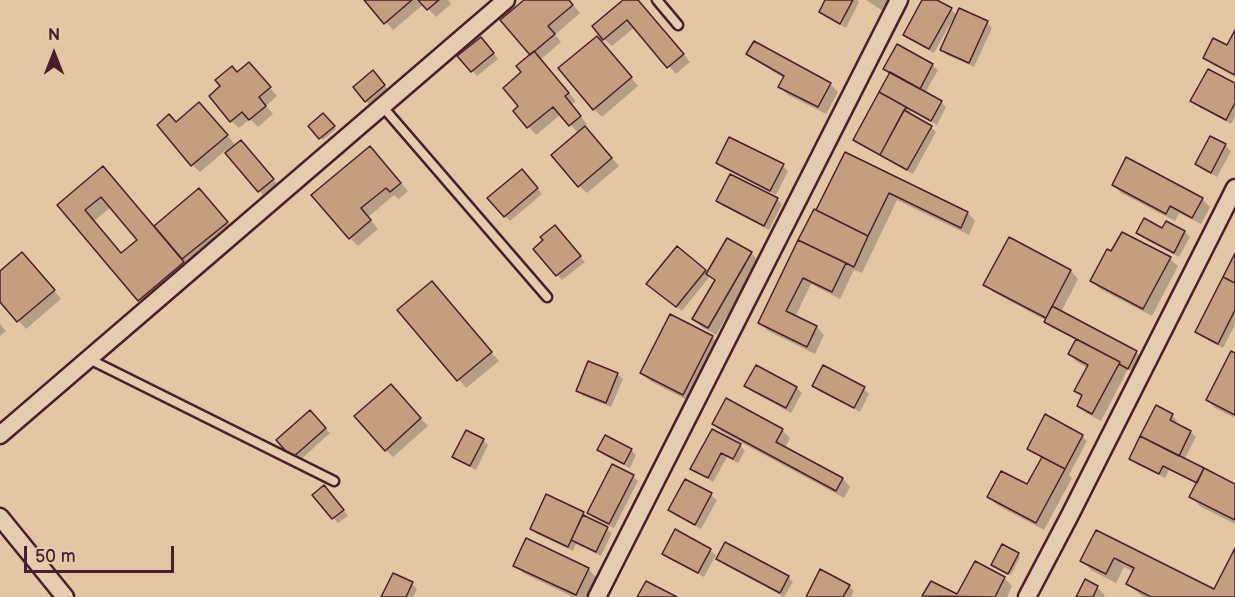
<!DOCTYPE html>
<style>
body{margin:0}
#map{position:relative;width:1235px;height:597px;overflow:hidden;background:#e4c6a5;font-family:"Balsamiq Sans",sans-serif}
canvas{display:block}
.north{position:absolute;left:24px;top:24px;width:60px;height:60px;-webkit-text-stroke:4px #e6ccae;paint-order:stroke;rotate:0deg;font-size:16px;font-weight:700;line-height:24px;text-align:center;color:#4a1f2b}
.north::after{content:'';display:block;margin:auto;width:21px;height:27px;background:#4a1f2b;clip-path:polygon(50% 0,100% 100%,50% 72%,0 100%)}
.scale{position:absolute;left:24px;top:546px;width:150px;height:27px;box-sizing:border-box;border:3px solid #4a1f2b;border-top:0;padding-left:8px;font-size:18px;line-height:21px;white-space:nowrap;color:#4a1f2b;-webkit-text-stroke:4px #e6ccae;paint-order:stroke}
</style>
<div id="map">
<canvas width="1235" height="597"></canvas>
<div class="north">N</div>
<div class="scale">50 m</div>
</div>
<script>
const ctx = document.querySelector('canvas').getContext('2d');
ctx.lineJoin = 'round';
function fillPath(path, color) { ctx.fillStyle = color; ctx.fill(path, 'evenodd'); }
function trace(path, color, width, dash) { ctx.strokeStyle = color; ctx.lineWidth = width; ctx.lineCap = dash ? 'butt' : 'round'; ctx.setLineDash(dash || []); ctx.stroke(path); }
const shadow = new Path2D(`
 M366 0H448L451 4 436 17 424 4 393 30Z
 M526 0H569L580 13 555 35 561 42 540 60 576 101 571 105 587 124 584 127 619 166 587 193 579 186V134L561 114 536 135 515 112 521 107 523 73 532 55Z
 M625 0H637L690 62 676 74 635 27 612 46 604 39Z
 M827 0H857L859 2 846 28 826 17 821 12Z
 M866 0H894L886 13Z
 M924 0H934L951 9 957 16 987 22 992 28 974 67 947 55 942 50 957 18 954 17 934 53 910 40 905 35Z
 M1235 33V77L1210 63 1204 58 1227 47Z
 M486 44 498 59 477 76 459 56Z
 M604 45 638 86 602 117 594 109Z
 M897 46 932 65 938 70 925 93 941 102 946 107 937 125 911 111 909 115 931 127 936 132 913 174 860 145 854 140 891 74 885 68Z
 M748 53 830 84 838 92 826 114 788 95 780 87 784 78 756 61Z
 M256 71 277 96 266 106 273 114 258 127 250 119 239 128 231 121 222 86 238 73Z
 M378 77 389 91 371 106 366 101Z
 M1235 85V117L1231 124 1197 106 1192 101Z
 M207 112 236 146 246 147 278 185 264 196 225 151 200 172 192 165 177 123Z
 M323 115 336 129 323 140 310 126Z
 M1211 138 1225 145 1231 151 1217 177 1202 169 1197 164Z
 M846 154 968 213 975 221 969 235 897 200 862 273 854 270 840 299 811 284 795 317 817 327 824 335 815 354 768 331 760 323Z
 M378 155 408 191 399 199 394 195 368 217 378 229 358 246 350 238Z
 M718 163 783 166 788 171 776 195 723 168Z
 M527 176 542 194 510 221 505 216Z
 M113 178 155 227 199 190 234 230 149 310 59 206ZM111 207 139 240 122 255 94 221Z
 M1113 185 1202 199 1210 207 1201 224 1179 213 1175 221 1121 193Z
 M777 199 782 204 769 230 723 206 718 201Z
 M1167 223 1185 232 1190 237 1179 257 1143 238 1137 233 1163 230Z
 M560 232 585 262 562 280 535 249Z
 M1009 239 1071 271 1078 279 1061 312 1136 352 1142 357 1133 373 1128 369 1101 421 1086 413 1078 406 1083 398 1076 391 1088 368 1077 362 1070 354 1077 340 1051 327 1047 321 993 292 985 284Z
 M751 253 759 261 716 335 702 327 694 319 716 282 710 276 682 311 654 289 705 271 708 274Z
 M1235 256V325L1223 348 1202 337 1197 332Z
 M1170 259 1178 266 1152 316 1100 289 1092 281Z
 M30 262 61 299 26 329 0 300V273Z
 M439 291 499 361 466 388 399 310Z
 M0 324 6 331 0 336Z
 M712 337 720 345 691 402 650 381 642 373Z
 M1235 355V418L1215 408 1207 400Z
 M756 367 797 388 802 393 791 413 751 391 746 386Z
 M824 367 864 389 869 394 860 412 819 391 814 385Z
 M617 374 623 379 611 407 583 396 578 390Z
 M398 394 428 426 393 457 386 450Z
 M1172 415 1177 421 1175 424 1191 432 1196 437 1184 460 1235 485V524L1201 507 1191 497 1198 484 1169 470 1165 478 1136 464 1130 458Z
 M315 417 330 433 298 462 278 440Z
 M714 424 782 430 790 438 785 448 843 479 850 487 844 498 722 432Z
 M713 431 740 445 745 451 738 463 727 457 713 482 692 468Z
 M1082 436 1087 441 1069 475 1072 478 1044 530 997 505 989 497 1027 486 1043 458 1028 448Z
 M483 440 488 445 476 470 459 461 454 456Z
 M599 450H631L636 455 630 468 604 455Z
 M633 476 638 481 614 528 594 518 588 513Z
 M686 481 711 495 717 500 701 529 675 515 670 510Z
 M329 492 348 516 338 523 333 518Z
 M583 513 612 533 601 556 576 544 573 551 537 534 532 529Z
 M1097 532 1215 591 1235 551V597H1143L1128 584 1134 572 1124 567 1116 583 1092 571 1082 561Z
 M710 550 716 555 704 577 669 559 664 554Z
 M1018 555 1020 557 1011 575 995 567Z
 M718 559 788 577 793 582 784 597 723 564Z
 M976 563 1004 578 1012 586 1007 597 924 596 931 583 958 596Z
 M515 565 588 569 596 577 586 597H573L523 573Z
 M412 584 417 589 413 597H383Z
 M849 586 854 591 851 597H807Z
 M1097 587 1105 595 1104 597H1077Z`);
const building = new Path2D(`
 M364 0H412L384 24Z
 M418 0H439L427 10Z
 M524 0H569L573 5 548 26 555 34 530 55 500 20Z
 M623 0H638L684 54 667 68 627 20 603 40 592 26Z
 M825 0H853L840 24 819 12Z
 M922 0H937L952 8 929 49 903 35Z
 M959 8 988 21 969 63 940 50Z
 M1235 30V75L1203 58 1213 38 1227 45Z
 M597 36 632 77 593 110 558 68Z
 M481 37 494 53 471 72 457 56Z
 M754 41 831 83 818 107 778 87 784 76 746 54Z
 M897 44 933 64 920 89 883 69Z
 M534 51 569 93 565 96 581 116 569 126 553 107 527 128 513 111 518 106 503 88 521 72 516 66Z
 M249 62 271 87 259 97 266 106 249 120 242 112 230 122 209 96 220 86 215 80 232 66 237 72Z
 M1208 69 1235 83V103L1226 120 1190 101Z
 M373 70 385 85 365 102 353 87Z
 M890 72 942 101 931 121 879 92Z
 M879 92 906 107 880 155 853 140Z
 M199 102 228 135 191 166 157 125 169 114 176 122Z
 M904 110 932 126 907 170 880 155Z
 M323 113 335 126 319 139 308 126Z
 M585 126 612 158 578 187 551 155Z
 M1210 136 1226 144 1211 173 1195 164Z
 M729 137 784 164 770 191 716 163Z
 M241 140 274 179 258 192 225 153Z
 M370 146 401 183 390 192 386 188 361 208 371 220 349 239 311 195Z
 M845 152 968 212 961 228 889 193 868 236 816 210Z
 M1126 157 1203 198 1192 218 1170 206 1166 214 1112 185Z
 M103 166 184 262 138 301 57 205ZM101 197 137 240 121 253 85 210Z
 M522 169 538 188 504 217 487 198Z
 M730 174 778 198 764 226 716 201Z
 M199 188 228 222 182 259 154 226Z
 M814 209 868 236 854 267 798 240Z
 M1144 218 1162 228 1166 221 1185 231 1174 253 1136 233Z
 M555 225 581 256 556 276 533 249 543 240 540 237Z
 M1122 232 1171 257 1143 309 1090 281 1107 249 1111 251Z
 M1009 237 1071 270 1046 318 983 285Z
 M727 238 752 252 708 328 692 319 715 280 706 274Z
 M798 240 846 263 832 292 803 278 786 311 817 326 807 347 758 323Z
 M677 246 706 270 676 307 646 284Z
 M22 252 55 290 17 322 0 302V271Z
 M1235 253V283L1223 277Z
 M1223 277 1235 283V310L1218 344 1195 332Z
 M432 281 492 352 457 381 397 310Z
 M1052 306 1137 351 1128 369 1119 364 1120 362 1044 322Z
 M670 314 713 336 683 395 640 373Z
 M1076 339 1120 362 1092 414 1077 406 1082 395 1074 391 1088 365 1068 354Z
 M1231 351 1235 353V415L1206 400Z
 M588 361 618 373 606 403 576 391Z
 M756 365 797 387 786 408 744 386Z
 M823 365 865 387 854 408 812 386Z
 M391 384 421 418 385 451 354 416Z
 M726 398 783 429 776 442 843 478 836 491 712 424Z
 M1156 405 1173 414 1170 420 1191 431 1179 456 1140 436Z
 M310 410 326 428 292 458 276 440Z
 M1045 414 1083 435 1065 469 1027 449Z
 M712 429 741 444 733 459 721 453 708 478 690 469Z
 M466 430 484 439 470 466 452 457Z
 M605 435 632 449 624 464 597 450Z
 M1140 436 1204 468 1197 483 1163 466 1159 474 1129 459Z
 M1042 457 1065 469 1036 523 987 497 1001 471 1027 484Z
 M612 464 634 475 609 524 587 513Z
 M1204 468 1235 484V520L1189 497Z
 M685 479 712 493 695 525 668 510Z
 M324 485 344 510 332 519 312 495Z
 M546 494 584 512 568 547 530 529Z
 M583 515 608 527 596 552 571 540Z
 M675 529 711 549 698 573 662 554Z
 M1096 530 1214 589 1235 548V597H1151L1126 584 1134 568 1114 558 1106 574 1080 561Z
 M526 538 589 568 576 595 513 566Z
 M725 542 789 576 780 593 716 559Z
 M1002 544 1019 553 1008 574 991 565Z
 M975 561 1005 577 995 597 922 596 931 581 957 594Z
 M820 569 850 585 843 597H806Z
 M393 573 413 582 406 597H381Z
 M1085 579 1098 586 1093 597H1076Z
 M646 581 677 597H637Z`);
const lane = new Path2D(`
 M657 0 678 25
 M382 106 547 297
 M89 359 334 481`);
const street = new Path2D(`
 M0 435 506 0
 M0 517 65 597
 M597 597 899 0
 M1027 597 1069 517 1235 188`);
fillPath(shadow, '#0003');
fillPath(building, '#c59d7f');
trace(building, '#4a1f2b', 1.5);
trace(lane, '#4a1f2b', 13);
trace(street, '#4a1f2b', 21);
trace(lane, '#e6ccae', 8);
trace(street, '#e6ccae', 16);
</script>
